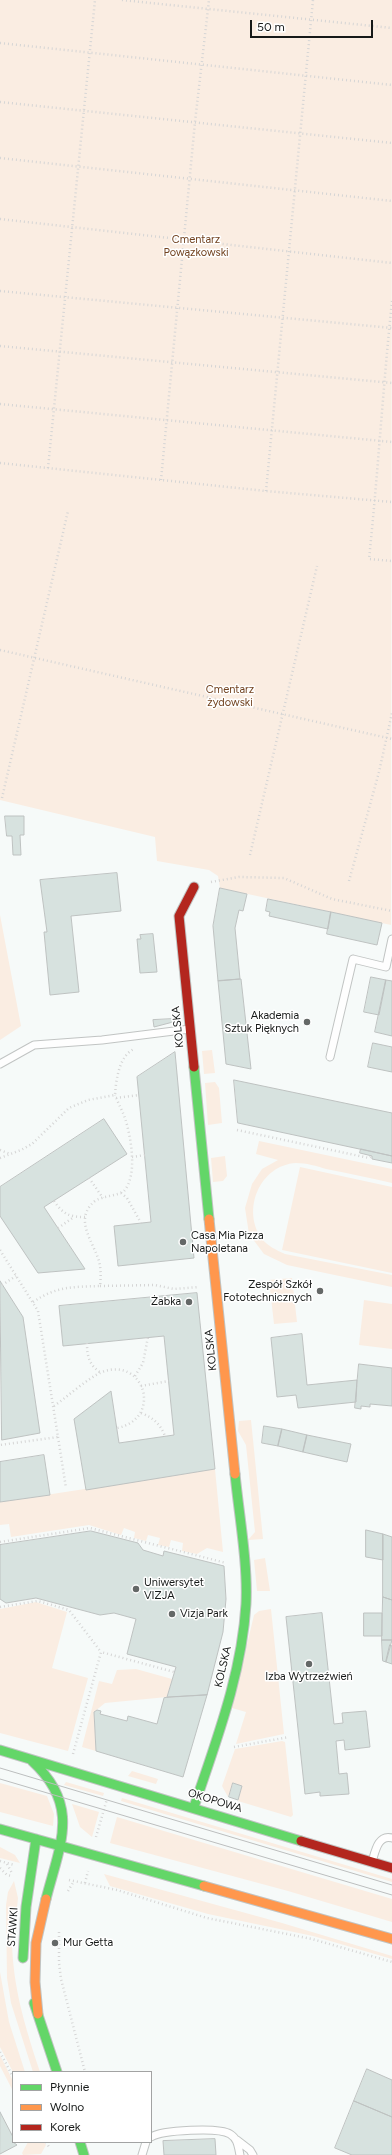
<!DOCTYPE html>
<meta charset="utf-8">
<style>
body{margin:0}
#map{position:relative;width:392px;height:2155px;overflow:hidden;background:#f6faf9;font-family:Figtree,sans-serif}
canvas{display:block}
.legend{position:absolute;left:12px;top:2071px;width:140px;height:72px;box-sizing:border-box;background:#fff;border:1px solid #a2a3a3;margin:0;padding:5px 7px;list-style:none;font-size:12px;color:#161918}
.legend li{display:flex;align-items:center;gap:8px;height:20px}
.legend b{width:20px;border:1px solid #a2a3a3}
.scale{position:absolute;left:250px;top:20px;width:123px;height:18px;box-sizing:border-box;border:2px solid #161918;border-top:0;padding-left:5px;font-size:12px;line-height:14px;white-space:nowrap;color:#161918;-webkit-text-stroke:3px #fff;paint-order:stroke}
</style>
<div id="map">
<canvas width="392" height="2155"></canvas>
<ul class="legend">
<li><b style="height:5px;background:#63d668"></b>Płynnie</li>
<li><b style="height:5px;background:#ff974d"></b>Wolno</li>
<li><b style="height:5px;background:#b3261e"></b>Korek</li>
</ul>
<div class="scale">50 m</div>
</div>
<script>
const ctx = document.querySelector('canvas').getContext('2d');
ctx.lineJoin = 'round';
function fillPath(path, color) { ctx.fillStyle = color; ctx.fill(path, 'evenodd'); }
function trace(path, color, width, dash) { ctx.strokeStyle = color; ctx.lineWidth = width; ctx.lineCap = dash ? 'butt' : 'round'; ctx.setLineDash(dash || []); ctx.stroke(path); }
function write(font, color, halo, rows, align = 'center') {
  ctx.font = font + ' Figtree,sans-serif'; ctx.lineWidth = 3; ctx.setLineDash([]); ctx.textBaseline = 'middle'; ctx.strokeStyle = halo; ctx.fillStyle = color; for (const [text, x, y, turn = 0] of rows) {
    ctx.save(); ctx.translate(x, y); ctx.rotate((+turn || 0) * Math.PI / 180); ctx.textAlign = isNaN(turn) ? turn : align; if (halo) ctx.strokeText(text, 0, 0); ctx.fillText(text, 0, 0); ctx.restore();
  }
}
const green = new Path2D(`
 M0 0H392L391 925 220 888 218 876 209 870 157 861 155 837 0 800Z
 M0 915 21 1026 0 1040Z
 M212 1050 215 1073 204 1074 202 1051Z
 M215 1082 219 1088 222 1123 208 1125 205 1083Z
 M259 1141 392 1169V1183C370 1178 348 1173 326 1169 317 1166 306 1163 296 1163 260 1165 241 1210 262 1239 268 1246 276 1250 285 1254L392 1275V1287L287 1265 264 1254 249 1234 245 1208 252 1184 262 1169 278 1160 256 1154Z
 M225 1156 227 1176 223 1181 213 1182 211 1158Z
 M300 1167 392 1187V1273L282 1250Z
 M292 1278 297 1322 274 1324 269 1280Z
 M364 1300 392 1304V1349L359 1345Z
 M251 1420 263 1539 248 1540 255 1532 246 1445 238 1431 239 1421Z
 M215 1469 223 1552 207 1548 197 1554 182 1551 183 1543 171 1540 169 1547 158 1545 160 1538 148 1535 146 1541 134 1538 135 1532 124 1528 121 1535 89 1525 11 1537 9 1524 0 1525V1502Z
 M265 1558 270 1591H257L254 1560Z
 M36 1602 67 1612 52 1668 88 1678 68 1751 0 1733V1609Z
 M271 1609 284 1734 236 1744 246 1712 232 1708 254 1615 259 1611Z
 M136 1669 172 1679 167 1697 105 1703 94 1712 96 1751 82 1747 99 1681 112 1684 117 1670Z
 M282 1741 285 1742 293 1815 291 1817 238 1801 242 1786 233 1783 228 1797 222 1786 235 1749Z
 M132 1771 158 1779 156 1784 128 1776Z
 M66 1782 104 1793 103 1796 64 1785Z
 M0 1783 47 1796 54 1814 53 1826 0 1812Z
 M122 1798 392 1879V1882L121 1801Z
 M72 1804 99 1812 92 1837 80 1827Z
 M117 1817 392 1899V1922L288 1891 110 1843Z
 M0 1847 15 1855 20 1863 0 1858Z
 M104 1874 282 1923 392 1956V1959L313 1936 208 1914 110 1886Z
 M14 1881 18 1898 17 1908 13 1909C8 1971 21 2014 40 2072H33L11 2003 7 1978 6 1905 8 1892Z
 M0 1972 9 2022 25 2072H13L0 2047Z
 M0 2055 13 2081V2091L0 2066Z
 M28 2142H44L46 2145 41 2154 23 2155 22 2153Z`);
const building = new Path2D(`
 M5 816H24V835H20L21 855H13L12 836H7Z
 M117 873 121 911 71 916 79 992 50 995 44 932H47L40 880Z
 M220 888 247 894 243 911 239 910 235 928 240 979 218 981 213 926Z
 M268 899 331 912 328 929 269 916 270 912 266 911Z
 M331 912 382 923 377 945 327 934Z
 M153 934 157 972 140 973 137 939H141L140 935Z
 M371 977 386 980 379 1015 364 1012Z
 M240 979H241L251 1069 226 1064 218 981Z
 M386 980 392 981V1036L375 1032Z
 M173 1019V1022L154 1027 153 1020Z
 M373 1043 392 1047V1072L368 1067Z
 M175 1052 194 1258 118 1266 114 1226 151 1222 137 1077Z
 M234 1080 392 1113V1156L238 1123Z
 M104 1119 127 1154 44 1207 85 1269 38 1273 0 1216V1187Z
 M361 1149 392 1156V1163L372 1159V1156L360 1153Z
 M0 1281 23 1317 40 1433 2 1440Z
 M197 1293 215 1469 86 1490 74 1419 111 1391 119 1443 174 1435 164 1336 63 1346 59 1306Z
 M302 1334 307 1385 357 1380 356 1402 298 1408 296 1395 277 1397 271 1338Z
 M359 1364 392 1368V1406L370 1404V1407L361 1406V1409L355 1408Z
 M264 1426 282 1429 278 1446 262 1443Z
 M282 1429 307 1435 303 1452 278 1446Z
 M307 1435 351 1444 347 1462 303 1452Z
 M44 1455 50 1495 0 1502V1462Z
 M366 1530 383 1534V1560L366 1557Z
 M91 1531 138 1543 143 1550 163 1556 164 1551 224 1566 226 1599 223 1632 207 1695 167 1697 176 1667 127 1654 136 1619 114 1613 100 1615 36 1598 6 1603 0 1599V1545Z
 M383 1534 392 1537V1600L383 1597Z
 M383 1597 392 1600V1640H382Z
 M322 1613 334 1724 343 1723 342 1713 366 1711 370 1747 345 1750 344 1740 336 1741 339 1774 347 1773 349 1794 320 1796V1792L305 1794 286 1617Z
 M364 1613H382V1636H364Z
 M382 1640H392L386 1662 383 1661Z
 M390 1645 392 1646V1664L386 1662Z
 M207 1695 183 1777 96 1751 94 1712 97 1710 101 1711 100 1714 127 1721 128 1716 157 1724 164 1698Z
 M233 1783 242 1786 238 1800 229 1797Z
 M367 2069 392 2080V2117L354 2101Z
 M354 2101 392 2117V2155H352L335 2148Z
 M0 2112 13 2137V2142L17 2145 0 2154Z
 M215 2139 216 2155H164L163 2141Z`);
const path = new Path2D(`
 M122 0 392 28
 M0 43 392 85
 M0 102 392 143
 M0 158 392 201
 M0 219 392 263
 M0 291 392 328
 M392 301C383 387 378 473 369 559L392 561
 M0 346 392 383
 M0 404 392 442
 M0 463 266 491 392 502
 M48 468 95 0
 M161 480 195 122 209 0
 M266 491 313 0
 M0 650 392 739
 M2 798 68 511
 M250 855 317 566
 M349 881 379 772 392 713
 M211 882 239 877 284 878 332 899 392 911
 M116 1098 139 1095
 M237 1130 369 1158 373 1155
 M0 1150 10 1154
 M132 1157 145 1155
 M0 1158 21 1150 32 1144 69 1108 88 1100 115 1095C116 1080 119 1056 134 1049
 M89 1178 103 1198
 M121 1193 127 1198 141 1223
 M54 1201C63 1214 69 1217 85 1217
 M58 1228 74 1217
 M0 1250 38 1311 58 1437 0 1445
 M2 1285 16 1276
 M100 1286 155 1285 174 1289 199 1287
 M33 1302C57 1286 73 1287 100 1286 101 1277 101 1269 99 1261 93 1241 73 1219 95 1201 104 1195 115 1197 124 1191 138 1175 131 1137 125 1118 122 1110 118 1103 115 1095
 M87 1343C87 1356 89 1365 101 1373
 M135 1376 143 1363 148 1337
 M141 1386 169 1381
 M54 1406C67 1397 88 1378 102 1372 145 1356 163 1419 117 1428
 M141 1413C154 1418 160 1424 165 1436
 M58 1437 66 1488
 M0 1542 90 1528 226 1563
 M0 1607 38 1601 69 1610 101 1652
 M234 1747 289 1737
 M73 1754 101 1652 174 1672
 M96 1837 107 1799
 M0 1861 14 1865
 M7 1864 12 1873
 M0 1868 7 1875 12 1876
 M69 1880 117 1890 207 1918 312 1939 392 1962
 M85 1883 88 1871
 M68 1891 74 1881
 M59 1932V1963L61 1979 85 2072
 M0 2052 13 2077
 M46 2142 49 2147`);
const lane = new Path2D(`
 M330 1057 353 959 386 967 392 939
 M0 1064 34 1045 102 1040 190 1029
 M372 1862C375 1852 378 1834 392 1838
 M151 2137C162 2130 219 2127 230 2134 238 2139 238 2146 240 2155
 M237 2140 250 2150 253 2155
 M142 2155 146 2142`);
const fast = new Path2D(`
 M194 1067 209 1219
 M0 1750 301 1841
 M32 1761C81 1806 60 1844 46 1899
 M194 1807C216 1741 242 1674 246 1604 248 1563 239 1515 235 1474
 M0 1829 204 1886
 M23 1958 26 1907 36 1839
 M34 2003 57 2072
 M80 2142 84 2155`);
const slow = new Path2D(`
 M209 1219 235 1474
 M204 1886 392 1939
 M38 2014 35 1982 36 1943 46 1899`);
const jam = new Path2D(`
 M194 887 179 916 194 1067
 M301 1841 392 1868`);
const tram = new Path2D(`
 M0 1768 392 1885
 M0 1779 392 1895`);
const markers = [
 [307,1022,4,"#646867"],
 [183,1242,4,"#646867"],
 [320,1291,4,"#646867"],
 [189,1302,4,"#646867"],
 [136,1589,4,"#646867"],
 [172,1614,4,"#646867"],
 [309,1664,4,"#646867"],
 [55,1943,4,"#646867"]
];
const parkNames = [
 ["Cmentarz",196,240],
 ["Powązkowski",196,253],
 ["Cmentarz",230,690],
 ["żydowski",230,703]
];
const poiNames = [
 ["Akademia",299,1016,"right"],
 ["Sztuk Pięknych",299,1029,"right"],
 ["Casa Mia Pizza",191,1236],
 ["Napoletana",191,1249],
 ["Zespół Szkół",312,1285,"right"],
 ["Fototechnicznych",312,1298,"right"],
 ["Żabka",181,1302,"right"],
 ["Uniwersytet",144,1583],
 ["VIZJA",144,1596],
 ["Vizja Park",180,1614],
 ["Izba Wytrzeźwień",309,1677,"center"],
 ["Mur Getta",63,1943]
];
const streetNames = [
 ["KOLSKA",178,1027,-96],
 ["KOLSKA",211,1350,-96],
 ["KOLSKA",223,1667,-77],
 ["OKOPOWA",215,1801,17],
 ["STAWKI",13,1927,-86]
];
fillPath(green, '#faede2');
fillPath(building, '#d7e2df');
trace(building, '#bec2c1', 1);
trace(lane, '#c1c4c3', 9);
trace(fast, '#c1c4c3', 11);
trace(slow, '#c1c4c3', 11);
trace(jam, '#c1c4c3', 11);
trace(path, '#d5d5d5', 2.5, [1, 3]);
trace(lane, '#fefefe', 7);
trace(fast, '#63d668', 9);
trace(slow, '#ff974d', 9);
trace(jam, '#b3261e', 9);
trace(tram, '#bcbebe', 1);
for (const [x, y, r, color] of markers) { const dot = new Path2D(); dot.arc(x, y, r, 0, 2 * Math.PI); ctx.fillStyle = color; ctx.fill(dot); trace(dot, '#fff', 1.5); }
write('11px', '#724320', '#fff', parkNames);
write('11px', '#161918', '#fff', poiNames, 'left');
write('11px', '#161918', '#fff', streetNames);
</script>
